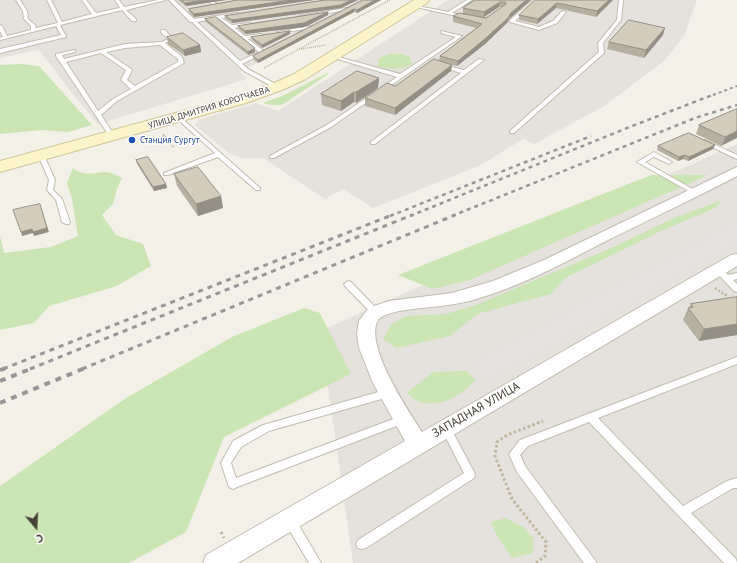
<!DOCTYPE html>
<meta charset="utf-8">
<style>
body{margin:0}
#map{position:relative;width:737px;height:563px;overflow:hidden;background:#f3f0e8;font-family:"PT Sans",sans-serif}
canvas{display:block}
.north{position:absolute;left:16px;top:507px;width:40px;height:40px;-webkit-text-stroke:3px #fff;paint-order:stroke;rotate:161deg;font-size:11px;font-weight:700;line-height:16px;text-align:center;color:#464137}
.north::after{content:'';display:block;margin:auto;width:14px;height:18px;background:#464137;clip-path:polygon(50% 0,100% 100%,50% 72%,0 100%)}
</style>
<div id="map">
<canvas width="737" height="563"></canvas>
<div class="north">С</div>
</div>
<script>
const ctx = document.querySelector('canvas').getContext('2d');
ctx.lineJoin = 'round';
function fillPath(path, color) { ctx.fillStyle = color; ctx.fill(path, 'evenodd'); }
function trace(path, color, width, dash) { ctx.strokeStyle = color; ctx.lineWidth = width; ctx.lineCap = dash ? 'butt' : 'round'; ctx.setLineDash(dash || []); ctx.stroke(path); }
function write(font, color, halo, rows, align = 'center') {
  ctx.font = font + ' "PT Sans",sans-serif'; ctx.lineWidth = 3; ctx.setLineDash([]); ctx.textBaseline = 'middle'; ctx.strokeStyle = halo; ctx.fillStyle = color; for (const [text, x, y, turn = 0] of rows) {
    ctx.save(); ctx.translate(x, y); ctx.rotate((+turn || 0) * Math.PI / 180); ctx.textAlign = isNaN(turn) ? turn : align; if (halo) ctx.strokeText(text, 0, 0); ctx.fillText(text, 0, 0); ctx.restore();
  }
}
const industrial = new Path2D(`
 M0 0H381L357 13 354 12 240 72 247 79 98 124 75 97 39 50 0 58Z
 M448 0H697L684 36 664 61 606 105 534 144 523 139 483 164 373 208 344 189 325 199 263 158H242L230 154 195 125 198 120 256 103 278 111Z
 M737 144V563H353L320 331Z`);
const green = new Path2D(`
 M388 54H402L410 57 412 64C401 70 390 70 378 66V59Z
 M21 64 39 66 92 125 68 132 42 130 0 134V65Z
 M329 72 327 75 282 105H271L263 103 282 96Z
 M73 168C86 178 93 172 107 172 112 173 118 176 122 178L117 189 113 204 102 215 116 235 143 244 151 266 117 286 49 306 34 323 0 330V236L4 253 51 247 78 236 72 199 67 183Z
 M651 175H708L470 280 433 289 398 275Z
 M722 200 717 207 659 232 565 278 551 294 477 314 450 336 396 348 383 339 391 325 406 316 446 314 476 305 611 248 674 218Z
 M304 308 320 313 351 374 224 437 186 532 129 563H0V486L126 398 232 337Z
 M466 371 476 380C460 395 443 408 420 402 415 401 411 396 407 393L433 372Z
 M506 518 523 527 533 538V553L512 558 497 536 491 522Z`);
const parking = new Path2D(`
 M737 225V241L488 377 475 364Z`);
const pathFar3 = new Path2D(`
 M301 49 326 45
 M264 68 390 0`);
const pathFar2 = new Path2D(`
 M163 136 164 135 174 148`);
const pathFar1 = new Path2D(`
 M715 288 725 295 728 294`);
const path = new Path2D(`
 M221 532 224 538
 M536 563 545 556 546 542 512 499 495 456 497 442 507 435 543 421`);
const lane = new Path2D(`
 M16 0H20L27 11 28 19 35 25 36 28 58 23 47 0H51L62 22 92 14 82 0H86L96 13 120 8 115 0H119L124 7 158 0H166L126 10 136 19V21H132L122 10 60 25 66 36V37L0 53V49L61 35 56 26 0 40V38L3 37 0 31V25L2 26 7 36 31 30V26L24 19 23 11Z
 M169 0H174L194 19 238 13V15L222 18 232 25 250 23V25L235 28 245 36 261 34 263 35 248 39 264 51V53L242 64 248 69 279 86V88H275L244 71 192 22H190ZM217 18 259 52 240 61 197 22Z
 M207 0H212L218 5 214 6Z
 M467 0H472L452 13 468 16V18H466L411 6 413 5 448 12Z
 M533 0H538L515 21 539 27 553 21 562 11 566 12 557 23 539 30 510 22V20Z
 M619 0H623L621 20 603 43 604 53 514 133H510V131L599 52 598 43 617 20Z
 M346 8H348V10L301 17 299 16Z
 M310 26 312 27V28L279 33 277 32Z
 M161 30H165L173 39 165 43 182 57 184 63 117 101 101 115 115 136 112 138 110 137 56 56V54L75 50V52L62 55 64 59 125 44 162 42 168 39 161 32ZM160 45 178 59V62L135 86 127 80 132 70 131 69 106 52 125 48ZM101 53 126 70 121 80 131 89 113 99 98 111 66 62Z
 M441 31 462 36 331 127 274 158H270V156L327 125 397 77 331 57V55L400 74 456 37 441 33Z
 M479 59 484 60 375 144H371V142L461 73 439 66V64L464 70Z
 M178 115 260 188V190H256L218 157 168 175H164V173L215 153 176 118V116Z
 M705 140 737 155V159L703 143 702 142Z
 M654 152 672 162 669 164 667 163 654 157 645 162 696 191 697 192 696 193H692L637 162Z
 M41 153 44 155 55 180 53 190 62 199 70 222 69 224H66L62 222 56 200 47 190 49 180 38 155Z
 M719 267 722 268 728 275 737 273V279L733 280 737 284V292L734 291 716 272 715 270Z
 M348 281 351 282 379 311 380 313 379 315H373L345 286 344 284Z
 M737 357V364L598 418 683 506 727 481 737 478V488H733L691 513 736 559 737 563H724L589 422 528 446 520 455 525 466 597 563H584L517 472 509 454 520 440Z
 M389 389 392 390 394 393 392 396 269 431 241 447 231 463 236 478 404 415 407 416 409 419 407 422 237 487 233 489 229 487 221 463 233 441 263 425Z
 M446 424 449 425 474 472 475 475 474 478 366 548 362 549 358 548 356 544 358 540 464 473 441 428 443 425Z
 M290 516 294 517 321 563H309L284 521 286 517Z`);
const street = new Path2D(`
 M737 167V176C695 198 652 218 610 239 571 259 533 280 492 294 478 299 463 303 448 305 434 308 383 308 377 322 366 348 408 410 422 432L731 255 737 254V266L238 563H203L206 555 405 441 373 383 359 348 357 333 359 321 367 310 374 306 389 301 452 293 493 281 544 260Z`);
const secondary = new Path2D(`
 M414 0H429L427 3 304 80 282 90 246 103 0 172V161L234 97 272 84 294 74Z`);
const railFar3 = new Path2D(`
 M713 95 737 86`);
const railFar2 = new Path2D(`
 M390 216 591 136
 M410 216 627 128 715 94
 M452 216 695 118 737 105`);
const railFar1 = new Path2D(`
 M3 369 392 215
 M30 369 412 215
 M82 369 455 215`);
const rail = new Path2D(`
 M0 370 6 368
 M0 381 33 368
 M0 403 85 368`);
const wall = new Path2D(`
 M178 0H226L186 6Z
 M238 0H314L194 17 189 12V9Z
 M325 0H358L341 8 232 23 226 19 225 16Z
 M363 0H381L357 13 354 12 258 63 254 60 253 56Z
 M475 0H531L509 19 508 22 485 44 457 66 452 65 451 71 395 115 365 106V98L395 86 439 61 440 56 476 28 453 22V16L463 13V8ZM499 7H502L486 18 484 17Z
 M535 0H613L596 17 556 8 537 24 519 20V15Z
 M328 12V15L305 27 245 34 239 29 238 26Z
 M205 19 255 52 248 55 206 22Z
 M290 34 262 48 252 40 251 37Z
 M663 35 644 58 607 49 609 42Z
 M167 37 200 45 201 52 185 56 168 44Z
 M379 78 378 88 356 103 354 102 341 111 322 105 321 94Z
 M737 109 721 146 696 134 699 125Z
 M715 145 713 149 688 161 683 159 678 161 657 150 658 146Z
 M136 160 166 184 167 188 154 191 137 164Z
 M174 174 221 196 223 208 198 216 177 186Z
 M737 297V335L699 341 683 320 688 308H689L691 304Z`);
const shadedWall = new Path2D(`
 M205 0H226L186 6 185 3Z
 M292 0H314L194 17V14Z
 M351 0H358L341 8 232 23V20Z
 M375 0H381L357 13V10Z
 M526 0H531L509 19 510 14Z
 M609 0H613L596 17 597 11Z
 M500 2 499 7 484 17V12Z
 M557 3 556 8 537 24 538 19Z
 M354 9V12L258 63V60Z
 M328 12V15L305 27 245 34V31Z
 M509 17 508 22 485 44 457 66 458 61Z
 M665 28 663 35 644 58 646 50Z
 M290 31V34L262 48V45Z
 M200 45 201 52 185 56 183 50Z
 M255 48V52L248 55V52Z
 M452 65 451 71 395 115V108Z
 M379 78 378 88 356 103V92Z
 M354 92V102L341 111V101Z
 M737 131V138L721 146 725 137Z
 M715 145 713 149 688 161 689 157Z
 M685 155 683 159 678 161 679 157Z
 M166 184 167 188 154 191 153 187Z
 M221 196 223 208 198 216 196 204Z
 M41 208 49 232 34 236 33 233 22 236 21 232Z
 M737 324V335L699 341 704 329Z`);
const building = new Path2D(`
 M182 0H205L185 3Z
 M238 0H292L194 14 189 9Z
 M325 0H351L341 5 232 20 225 16Z
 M363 0H375L357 10 354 9 258 60 253 56Z
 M475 0H526L510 14 509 17 486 38 458 61 440 56 482 24 453 16 459 13 486 18 506 4 505 2H500L484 12 463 8Z
 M535 0H609L597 11 557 3 538 19 519 15Z
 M328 12 304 23 245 31 238 26Z
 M216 17 255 48 248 52 205 19Z
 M629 20 665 28 646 50 609 42Z
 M290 31 262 45 251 37Z
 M183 33 200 45 183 50 167 37Z
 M434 59 452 65 395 108 365 98 387 83 395 86Z
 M357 71 379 78 356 92H354L341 101 321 94Z
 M737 109V131L725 137 699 125Z
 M689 133 715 145 689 157 685 155 679 157 658 146Z
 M148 157 166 184 153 187 136 160Z
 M198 167 221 196 196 204 174 174Z
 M40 204 47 228 33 232 32 229 21 232 13 210Z
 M737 297V324L704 329 688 308 693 307 691 304Z`);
const markers = [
 [132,140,4,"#1a4fb4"]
];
const farStreetnames = [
 ["УЛИЦА ДМИТРИЯ КОРОТЧАЕВА",209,108,-17]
];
const farTransitnames = [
 ["Станция Сургут",140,140]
];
const nearStreetnames = [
 ["ЗАПАДНАЯ УЛИЦА",476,410,-30]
];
fillPath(industrial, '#e5e2dd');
fillPath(green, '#cbe5b4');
fillPath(parking, '#e5e3e0');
trace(lane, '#c1bcae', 2);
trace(street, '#c1bcae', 2);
trace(secondary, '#d0c59a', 2);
trace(pathFar3, '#bfb59d', 1.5, [1, 1]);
trace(pathFar2, '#bfb59d', 2, [1.5, 1.5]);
trace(pathFar1, '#bfb59d', 2.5, [2, 2]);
trace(path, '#bfb59d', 3, [2.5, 2.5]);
fillPath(lane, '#fff');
fillPath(street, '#fff');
fillPath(secondary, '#fbf3ca');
trace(railFar3, '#979797', 2, [3, 3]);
trace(railFar2, '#979797', 2.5, [4, 4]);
trace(railFar1, '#979797', 3, [5, 5]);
trace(rail, '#979797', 4, [6, 6]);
fillPath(wall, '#b6b0a3');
fillPath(shadedWall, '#949085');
fillPath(building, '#d4cdbe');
trace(building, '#949085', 1);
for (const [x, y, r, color] of markers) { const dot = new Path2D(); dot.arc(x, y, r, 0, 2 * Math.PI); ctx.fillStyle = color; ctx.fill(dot); trace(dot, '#fff', 1.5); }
write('9px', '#464137', '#fff', farStreetnames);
write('9px', '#164399', '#fff', farTransitnames, 'left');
write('12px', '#464137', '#fff', nearStreetnames);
</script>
